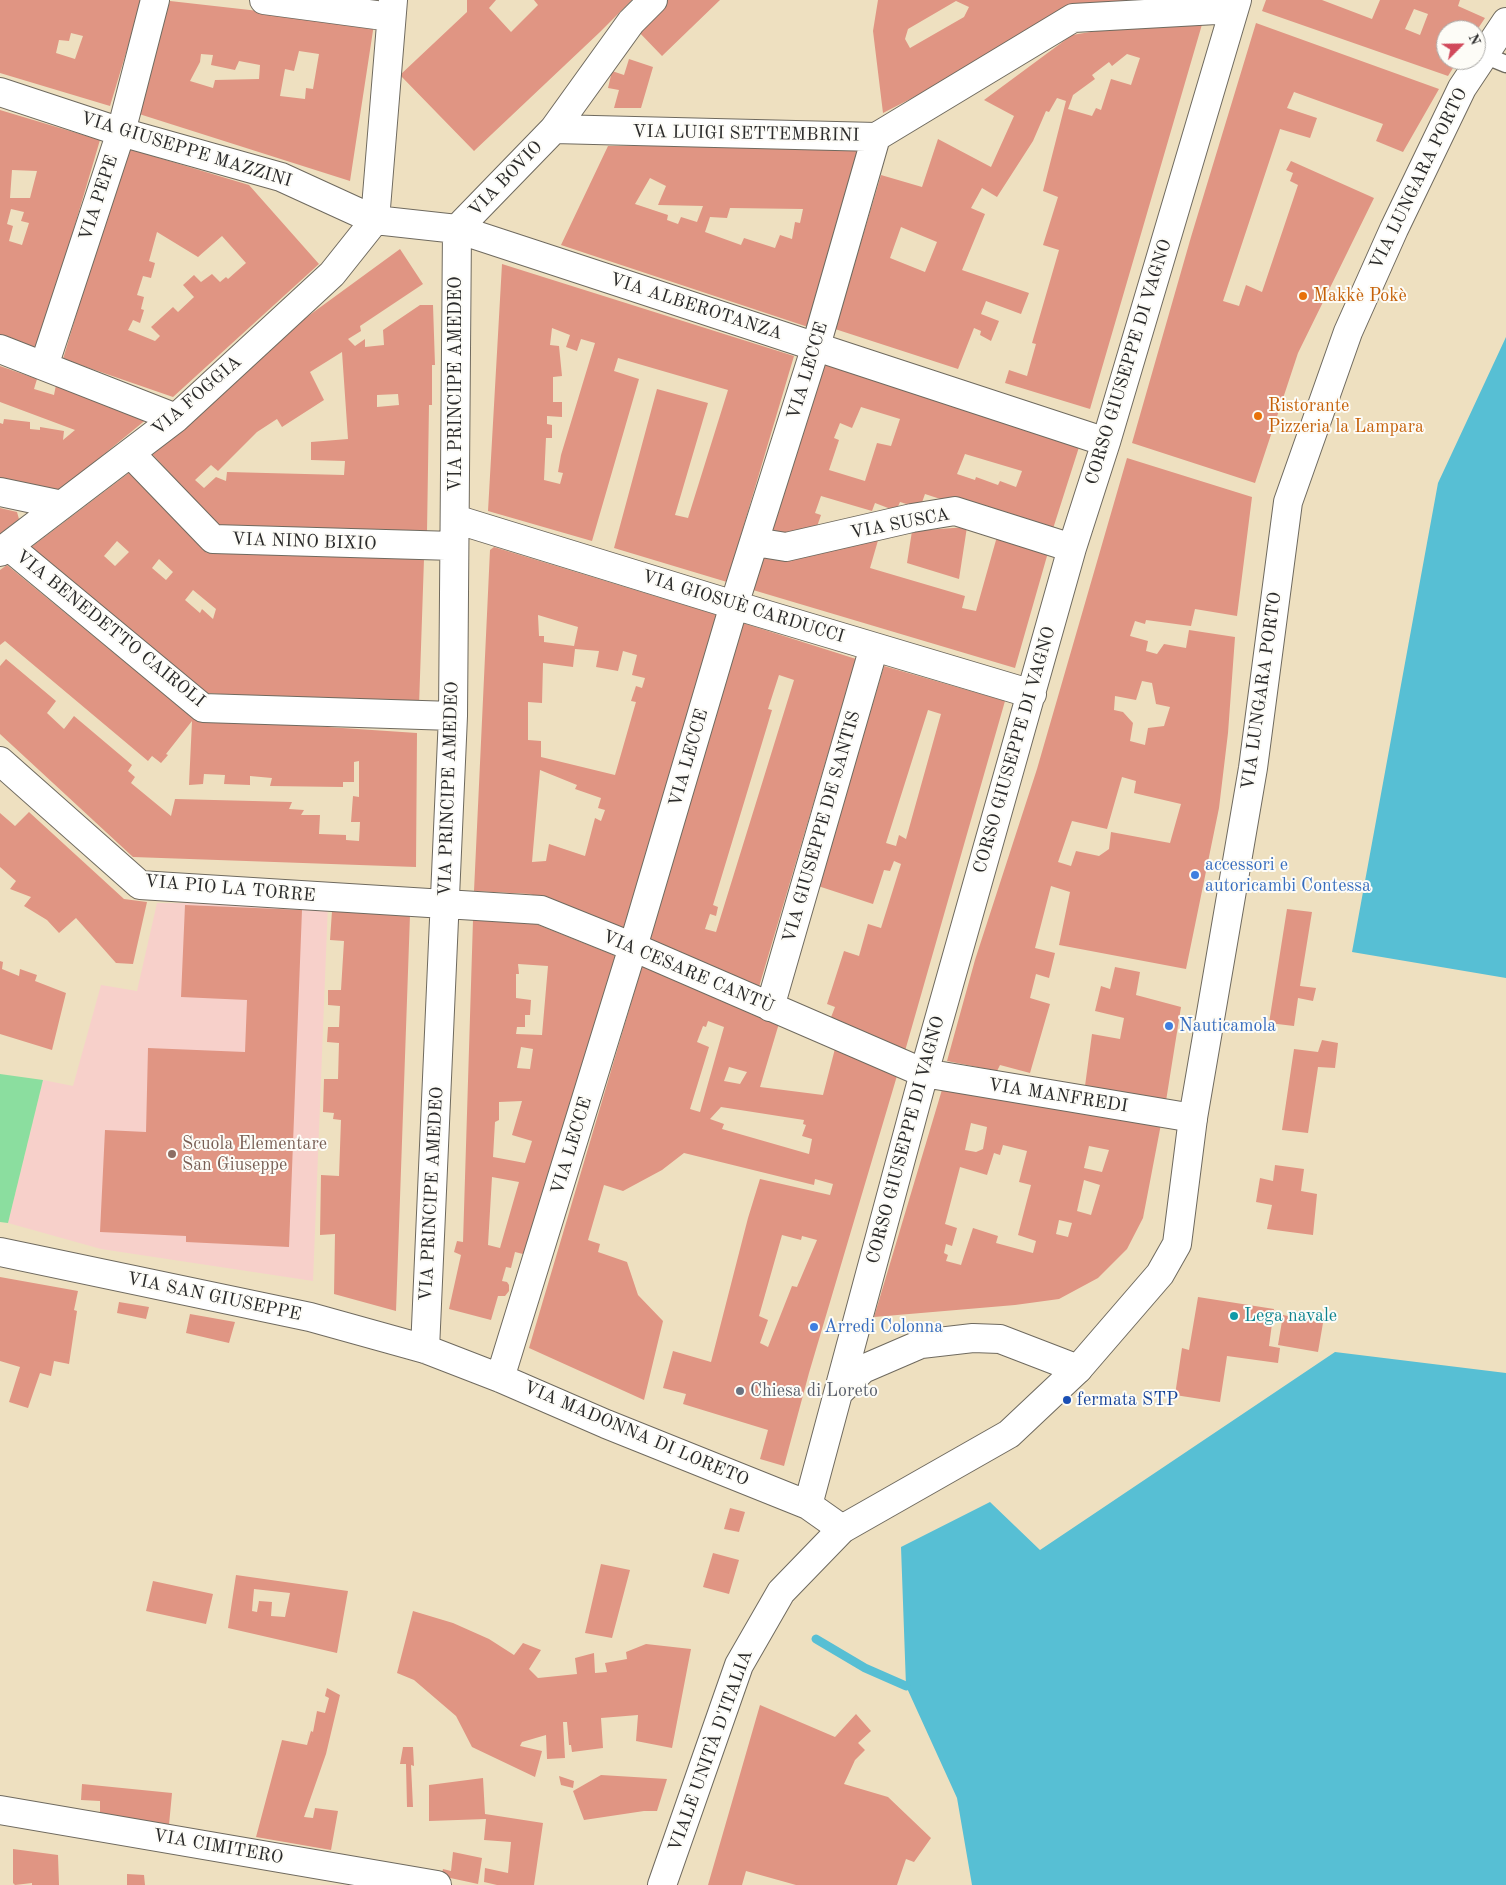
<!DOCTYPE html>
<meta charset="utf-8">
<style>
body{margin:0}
#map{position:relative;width:1506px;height:1885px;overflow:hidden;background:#eee0c0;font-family:"Old Standard TT",serif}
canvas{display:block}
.north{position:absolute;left:1436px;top:20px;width:50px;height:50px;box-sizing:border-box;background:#fdfcf7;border:1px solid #a9a8a5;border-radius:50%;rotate:67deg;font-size:14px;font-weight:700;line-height:20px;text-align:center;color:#2b2b2b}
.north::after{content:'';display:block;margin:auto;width:18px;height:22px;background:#d1495b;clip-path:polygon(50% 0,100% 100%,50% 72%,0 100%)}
</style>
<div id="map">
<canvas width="1506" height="1885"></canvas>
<div class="north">N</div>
</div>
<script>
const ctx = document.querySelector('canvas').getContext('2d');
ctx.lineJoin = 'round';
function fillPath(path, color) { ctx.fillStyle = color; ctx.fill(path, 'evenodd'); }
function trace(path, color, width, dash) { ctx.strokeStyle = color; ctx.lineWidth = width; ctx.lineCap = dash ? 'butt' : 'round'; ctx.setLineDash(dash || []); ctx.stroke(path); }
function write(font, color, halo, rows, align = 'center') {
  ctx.font = font + ' "Old Standard TT",serif'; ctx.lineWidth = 4; ctx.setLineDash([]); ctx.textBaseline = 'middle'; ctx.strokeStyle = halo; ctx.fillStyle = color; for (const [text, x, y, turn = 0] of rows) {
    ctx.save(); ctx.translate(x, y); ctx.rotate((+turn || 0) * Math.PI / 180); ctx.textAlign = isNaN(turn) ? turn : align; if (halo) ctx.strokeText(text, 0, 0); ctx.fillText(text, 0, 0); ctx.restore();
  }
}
const built = new Path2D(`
 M157 903H328L313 1281 101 1249 8 1223 43 1080 73 1086 101 985 137 991Z`);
const green = new Path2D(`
 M0 1074 43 1080 8 1223 0 1222Z`);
const water = new Path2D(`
 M1506 337V978L1352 952 1438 483Z
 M1335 1352 1506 1373V1885H972L957 1798 906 1686 901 1547 990 1502 1040 1550Z`);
const stream = new Path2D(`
 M816 1639 865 1668 906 1686`);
const building = new Path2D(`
 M0 0H142L110 106 0 73ZM71 33 83 36 75 59 56 53 59 40 69 41Z
 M467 0H496L489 8 511 32 538 5 534 0H632L600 32 474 151 400 75 467 12Z
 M666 0H720L662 56 636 29Z
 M878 0H1208L1207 2 1069 5 990 58 883 113 873 31ZM956 1 969 7 964 17 910 48 905 39 908 29Z
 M1266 0H1322L1372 19 1380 0H1460L1458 6 1485 18 1477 30H1446V60H1458L1448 76 1262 11ZM1414 9 1428 14 1420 35 1405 29Z
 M170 1 374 24 350 181 136 113ZM299 51 319 54 313 89 306 88 305 99 280 96 285 69 294 71ZM201 54 213 55 211 65 235 70 239 61 260 65 259 79 215 80 213 88 190 81 200 62Z
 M1203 21 1090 409 1005 383 1009 370 1027 376 1036 344 1032 343 1059 250 1043 245 1058 197 1043 191 1066 101 1057 98 1049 112 1046 111 1033 141 997 197 982 188 971 208 985 214 962 270 1029 293 1021 314 986 301 981 314 999 321 991 341 980 335 981 331 974 328 958 369 835 329 881 175 922 187 938 139 991 167 1014 116 984 100 1072 35 1127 26ZM1127 54 1140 58 1131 85 1111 79 1101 110 1096 108 1092 116 1068 109 1073 95 1095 79 1092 75 1109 62 1112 66ZM901 227 937 242 925 272 890 258Z
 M1256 23 1439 89 1403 152 1376 141 1383 124 1294 92 1287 108 1317 118 1310 138 1280 129 1223 301 1239 306 1246 285 1262 292 1298 185 1290 181 1293 173 1286 170 1291 161 1374 198 1298 353 1255 483 1132 443 1191 237Z
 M629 59 653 67 641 108H614L619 90 608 88 612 71 624 75Z
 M0 110 100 140 38 350 0 337ZM12 170 37 171 30 198H10ZM11 209 24 212 21 221 29 223 22 245 9 241 13 226 7 224Z
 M860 145 811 328 561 245 608 146ZM650 178 666 186 658 205 703 206 697 222 681 217 678 224 667 220 668 215 635 204ZM730 208 803 209 800 223 795 222 792 239 780 235 775 248 744 238 741 245 705 232 710 217 727 218Z
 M126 148 249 185 319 264 173 397 63 359ZM157 232 198 257 222 236 246 263 228 279 226 277 220 282 212 274 201 282 194 275 183 285 194 297 178 312 173 307 151 327 160 336 155 341 128 330 133 320 140 323 144 310 141 309 144 297 137 295 143 276 151 278 155 263 149 261Z
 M400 249 423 284 360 326 361 331 348 339 355 346 365 339V347L384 345 383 330 420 305H433L435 365H432V405H429L427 532 218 525 151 453 300 322ZM342 352 348 439 311 442V460L345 461 344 475 227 472 226 481 216 477 204 488 195 480 211 465 218 471 257 432 277 419 282 427 324 400 310 372ZM398 394 399 405 377 407V395Z
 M502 264 794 356 727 582 614 548 657 389 708 403 675 515 688 518 728 390 618 358 614 371 639 379 592 541 488 511ZM552 328 570 335 566 347 577 351 581 339 595 343 561 455 558 472 563 473 560 484 544 480 546 438H552V425L547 424V416L562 417V402H553V377L562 376 559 346 550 345Z
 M822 363 1080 444 1051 535 925 494 920 508 900 502 896 511 875 503 872 511 821 496 815 513 821 515 814 535 769 534ZM861 407 900 419 891 446 877 443 865 481 829 470 839 440 834 438 840 423 852 428ZM965 454 1022 471 1016 487 1000 481 998 485 976 477 975 480 957 474Z
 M0 366 37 379 34 389 54 395 56 385 148 418 57 493 0 480V423L3 424 4 419 30 422V429L40 430V427L64 431 63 440 75 430 0 402Z
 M1127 458 1252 497 1237 616 1195 609 1191 626 1146 620 1145 624 1135 621 1130 636 1148 641 1146 651 1157 654 1164 644 1186 648 1189 630 1235 637 1228 733 1219 808 1186 969 1059 945 1070 892 1051 886 1035 948 1055 953 1049 978 1036 974 1030 998 1050 1004 1030 1073 1000 1065 997 1071 947 1061 975 960 1037 769ZM1142 681 1152 683 1156 704 1170 707 1164 726 1148 728 1145 745 1130 741 1133 723 1123 712 1114 710 1115 696 1136 700ZM1122 777 1136 781 1134 793 1181 804 1170 843 1111 832 1109 849 1099 856 1076 851 1071 866 1058 862 1072 821 1107 829Z
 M130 472 207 553 424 559 419 706 205 693 30 548ZM117 541 129 552 115 566 104 556ZM159 559 173 572 166 580 152 568ZM193 590 216 609 213 619 202 609 200 613 185 600Z
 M0 508 17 512 19 519 0 534Z
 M967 527 959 579 907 563 912 531Z
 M998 533 1049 549 1015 668 753 590 765 550 879 537 870 568 965 596 962 608 976 611Z
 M494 547 717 615 623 930 530 894 474 891 490 550ZM538 615 578 627 574 646 544 642V636H539ZM575 649 599 651 596 667 618 671 623 651 637 655 632 675 645 678 642 688 636 686 631 701 636 702 615 775 541 757V741L528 740V702L542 703 543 663 573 667ZM540 770 577 785 575 789 601 798 598 808 605 810 601 821 595 818 585 856 549 844 546 861 532 862Z
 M7 565 193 718 417 733 416 867 133 857 0 734V666L6 659 56 701 47 713 64 729 74 716 132 765 128 771 135 777 131 783 171 816 175 799 292 802 289 809 304 810 301 815H320L319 834 346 835V840L359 841 360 822H351L353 796 359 797V761L354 762V782H343V787L270 786 272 778 250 776V785L224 784 225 775 204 774 203 784 189 785 192 721 166 754 168 755 161 763 152 756 148 761 5 641 0 645V570Z
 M743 623 856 659 759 987 648 940ZM779 675 794 680 716 932 705 929 710 914 716 916 718 907 713 905 772 710 768 709Z
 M884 666 1005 701 903 1058 828 1025 835 1007 827 1004 844 951 859 956 868 924 881 928 901 864 894 861 890 871 884 870 873 904 818 886ZM928 710 941 714 906 839 899 835 896 846 886 843Z
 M29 812 124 899 147 902 133 964 116 963 76 918 59 933 47 920 24 906 31 897 10 889 16 881 0 867V813L15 826Z
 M185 905 302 910 289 1247 186 1242V1236L100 1232 105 1130 146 1132 148 1048 245 1052 247 1000 181 997Z
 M1287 909 1312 912 1300 986 1316 988 1313 1001 1298 998 1294 1026 1269 1023Z
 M332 911 410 915 396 1311 334 1294 335 1234 320 1235 321 1175 339 1176 341 1120 333 1119 334 1113 323 1112 324 1079H338L339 1043 327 1042 328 1027H339L340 1006 328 1005V990H341L344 941 330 940Z
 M473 920 531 922 616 956 527 1255 515 1252 511 1268 506 1267 502 1281 507 1282 509 1285V1291L505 1296H498L491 1320 449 1309 461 1255 454 1252 457 1241 463 1242ZM518 964 548 966 542 1035 516 1034 517 1027H525V1015H530L531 1000 516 998V974H519ZM521 1047 533 1049 530 1069 517 1068ZM522 1101 512 1135 532 1141 525 1163 493 1157 495 1122 499 1120V1102ZM492 1177 519 1182 500 1248 488 1245Z
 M0 961 3 962 2 969 19 976 20 969 37 975 35 981 66 993 52 1050 0 1034Z
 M642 966 780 1020 760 1087 823 1095 837 1041 899 1069 809 1373 784 1466 760 1459 768 1430 683 1404 686 1394 663 1388 673 1351 711 1362 748 1218 760 1179 830 1195 833 1184 815 1179 814 1185 684 1153 662 1170 623 1191 604 1185 588 1240 600 1244 598 1252 627 1262 638 1295 663 1321 644 1400 529 1348ZM708 1021 724 1027 700 1112 690 1109 709 1047 697 1042 703 1026 706 1027ZM729 1067 747 1072 740 1084 724 1081ZM721 1107 804 1120 803 1124 806 1125 802 1136 812 1139 809 1154 722 1129 724 1124 710 1119ZM782 1235 801 1240 802 1236 817 1240 797 1287 792 1286 768 1347 760 1343 768 1320 759 1316Z
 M1115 967 1140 972 1136 995 1181 1007 1166 1101 1085 1086 1092 1034 1120 1039 1124 1018 1095 1011 1101 986 1110 989Z
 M1322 1040 1338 1043 1335 1068 1318 1067 1308 1133 1282 1130 1294 1049 1318 1052Z
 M944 1083 1161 1124 1143 1218 1127 1249 1098 1278 1059 1299 1015 1305 874 1317ZM971 1123 987 1127 983 1149 976 1152 965 1150ZM1003 1145 1027 1151 1019 1182 1031 1185 1018 1235 1036 1241 1033 1253 996 1243 998 1236 973 1228 961 1265 946 1261 948 1255 944 1253 946 1244 952 1246 957 1228 945 1224 960 1167 987 1175 994 1153 1000 1155ZM1089 1146 1109 1150 1102 1172 1084 1168ZM1084 1180 1100 1185 1091 1215 1077 1211ZM1059 1220 1072 1223 1068 1237 1056 1234Z
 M1275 1165 1304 1169 1301 1191 1317 1194 1313 1235 1267 1229 1272 1205 1256 1202 1260 1178 1273 1181Z
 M0 1277 78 1291 74 1310 77 1311 69 1364 54 1361 51 1376 40 1373 28 1408 9 1402 20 1367 0 1361Z
 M1198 1297 1274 1309 1269 1346 1280 1348 1278 1363 1227 1356 1220 1402 1175 1395 1182 1348 1189 1350Z
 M119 1302 149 1307 146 1319 117 1313Z
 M190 1314 235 1322 229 1343 186 1333Z
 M1283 1315 1323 1323 1318 1352 1278 1345Z
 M730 1508 745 1512 739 1532 724 1529Z
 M713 1553 739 1560 729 1594 703 1587Z
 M601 1564 630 1570 612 1638 585 1633Z
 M236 1575 348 1591 337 1653 228 1628ZM254 1589 290 1593 285 1617 271 1616 272 1602 259 1601 257 1612 252 1611Z
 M153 1581 213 1594 206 1624 146 1611Z
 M413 1611 453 1623 489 1639 514 1655 523 1643 541 1650 529 1669 538 1678 577 1674 575 1658 594 1653 595 1673 607 1672 605 1663 627 1659 626 1652 646 1644 691 1649 672 1748 636 1741 638 1715 601 1718 603 1748 572 1752 571 1745H569L567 1722H563L565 1758 547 1759 546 1735 522 1742 520 1746 542 1751 535 1777 472 1747 456 1716 414 1680 397 1673Z
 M327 1688 340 1695 326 1754 304 1817 313 1818 315 1808 338 1811 331 1850 256 1837 282 1740 307 1745 311 1731 313 1732 317 1711 325 1713 329 1698 325 1696Z
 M760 1705 835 1737 856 1714 871 1731 858 1743 865 1750 855 1760 844 1784 888 1797 931 1838 914 1862 906 1859 897 1885H796L746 1871 742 1885H708Z
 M403 1747H413L414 1766 411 1765 413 1807H407L406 1764H400Z
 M601 1775 667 1779 657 1811H644L584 1820 573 1791Z
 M559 1776 574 1781 573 1788 561 1785Z
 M483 1778 485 1814 543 1823 534 1885H497L484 1882 485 1868 508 1873 511 1842 484 1840 486 1819 429 1821V1785Z
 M82 1784 172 1793 169 1825 100 1813V1801L81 1800Z
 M13 1849 58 1855 59 1885H32V1883L15 1885 13 1883Z
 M453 1852 482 1858 478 1884 441 1876 443 1869 451 1871Z
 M127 1874 144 1875 145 1885H127Z`);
const lane = new Path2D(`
 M1484 55 1506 64`);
const street = new Path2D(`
 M264 0 391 17
 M0 92 121 132 281 177 375 220 457 229 1106 442
 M554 129 876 137 1073 18 1234 9
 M457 229 554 129 631 22 653 0
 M0 349 176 418
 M44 366 121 132 155 0
 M130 453 213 539 454 546
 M0 492 62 505
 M455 519 734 605 1032 694
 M755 542 786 547 912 518 955 511 1072 548
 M8 546 203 708 453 716
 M0 552 176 418 332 274 375 220 393 0
 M0 761 140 885 541 910 633 947 924 1073 1193 1118
 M770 1007 874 647
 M0 1252 310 1317 425 1349 500 1378 606 1424 808 1505 842 1529
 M425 1349 453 716 457 229
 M500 1378 633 947 734 605 816 346 876 137
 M838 1393 863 1369 921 1344 973 1338 1000 1339 1078 1369
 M808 1505 924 1073 1072 548 1106 442 1237 0
 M0 1810 437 1885`);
const secondary = new Path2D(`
 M662 1885 739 1665 781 1592 842 1529 1009 1434 1078 1369 1160 1274 1177 1244 1193 1118 1253 768 1288 502 1348 332 1394 229 1462 88 1506 22`);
const markers = [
 [1303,296,5,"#e8710a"],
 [1258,416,5,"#e8710a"],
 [1195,875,5,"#3f7fe0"],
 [1169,1026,5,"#3f7fe0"],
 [172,1154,5,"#8d6e63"],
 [1234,1316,5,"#0f9aa8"],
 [814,1327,5,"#3f7fe0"],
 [740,1391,5,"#6b7280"],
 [1067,1400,5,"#1a4fb4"]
];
const streetNames = [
 ["VIA LUIGI SETTEMBRINI",746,134,1],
 ["VIA GIUSEPPE MAZZINI",186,150,17],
 ["VIA BOVIO",506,179,-46],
 ["VIA LUNGARA PORTO",1419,179,-64],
 ["VIA PEPE",99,198,-72],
 ["VIA ALBEROTANZA",696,307,18],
 ["CORSO GIUSEPPE DI VAGNO",1129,362,-73],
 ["VIA LECCE",808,371,-73],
 ["VIA PRINCIPE AMEDEO",456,384,-90],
 ["VIA FOGGIA",197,396,-41],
 ["VIA SUSCA",900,524,-11],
 ["VIA NINO BIXIO",304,542,2],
 ["VIA GIOSUÈ CARDUCCI",743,607,17],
 ["VIA BENEDETTO CAIROLI",110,629,39],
 ["VIA LUNGARA PORTO",1262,691,-82],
 ["CORSO GIUSEPPE DI VAGNO",1015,750,-74],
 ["VIA LECCE",689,758,-74],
 ["VIA PRINCIPE AMEDEO",449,789,-88],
 ["VIA GIUSEPPE DE SANTIS",822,827,-74],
 ["VIA PIO LA TORRE",230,889,5],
 ["VIA CESARE CANTÙ",688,972,23],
 ["VIA MANFREDI",1058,1096,9],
 ["CORSO GIUSEPPE DI VAGNO",906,1140,-75],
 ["VIA LECCE",572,1146,-73],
 ["VIA PRINCIPE AMEDEO",432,1194,-87],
 ["VIA SAN GIUSEPPE",214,1297,12],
 ["VIA MADONNA DI LORETO",636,1434,23],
 ["VIALE UNITÀ D'ITALIA",711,1751,-70],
 ["VIA CIMITERO",218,1847,10]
];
const foodNames = [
 ["Makkè Pokè",1313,296],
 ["Ristorante",1268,406],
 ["Pizzeria la Lampara",1268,427]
];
const shopNames = [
 ["accessori e",1205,865],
 ["autoricambi Contessa",1205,886],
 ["Nauticamola",1179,1026],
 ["Arredi Colonna",824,1327]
];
const educationNames = [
 ["Scuola Elementare",182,1144],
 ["San Giuseppe",182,1165]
];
const cultureNames = [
 ["Lega navale",1244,1316]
];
const worshipNames = [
 ["Chiesa di Loreto",750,1391]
];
const transitNames = [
 ["fermata STP",1077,1400]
];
fillPath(built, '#f7d0ca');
fillPath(green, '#8bde9f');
fillPath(water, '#57bfd4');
trace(stream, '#57bfd4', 9);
fillPath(building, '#e09583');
trace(lane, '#6f6a5f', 19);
trace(street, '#6f6a5f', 30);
trace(secondary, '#6f6a5f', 30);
trace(lane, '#fff', 16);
trace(street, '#fff', 28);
trace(secondary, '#fff', 28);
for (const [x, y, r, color] of markers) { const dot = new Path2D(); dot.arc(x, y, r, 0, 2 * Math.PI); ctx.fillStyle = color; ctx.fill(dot); trace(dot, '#fdfcf7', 2); }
write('18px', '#2b2b2b', '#fdfcf7', streetNames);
write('18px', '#c56008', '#fdfcf7', foodNames, 'left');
write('18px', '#366cbe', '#fdfcf7', shopNames, 'left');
write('18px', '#785e54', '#fdfcf7', educationNames, 'left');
write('18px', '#0d838f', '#fdfcf7', cultureNames, 'left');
write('18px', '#5b616d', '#fdfcf7', worshipNames, 'left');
write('18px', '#164399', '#fdfcf7', transitNames, 'left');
</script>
